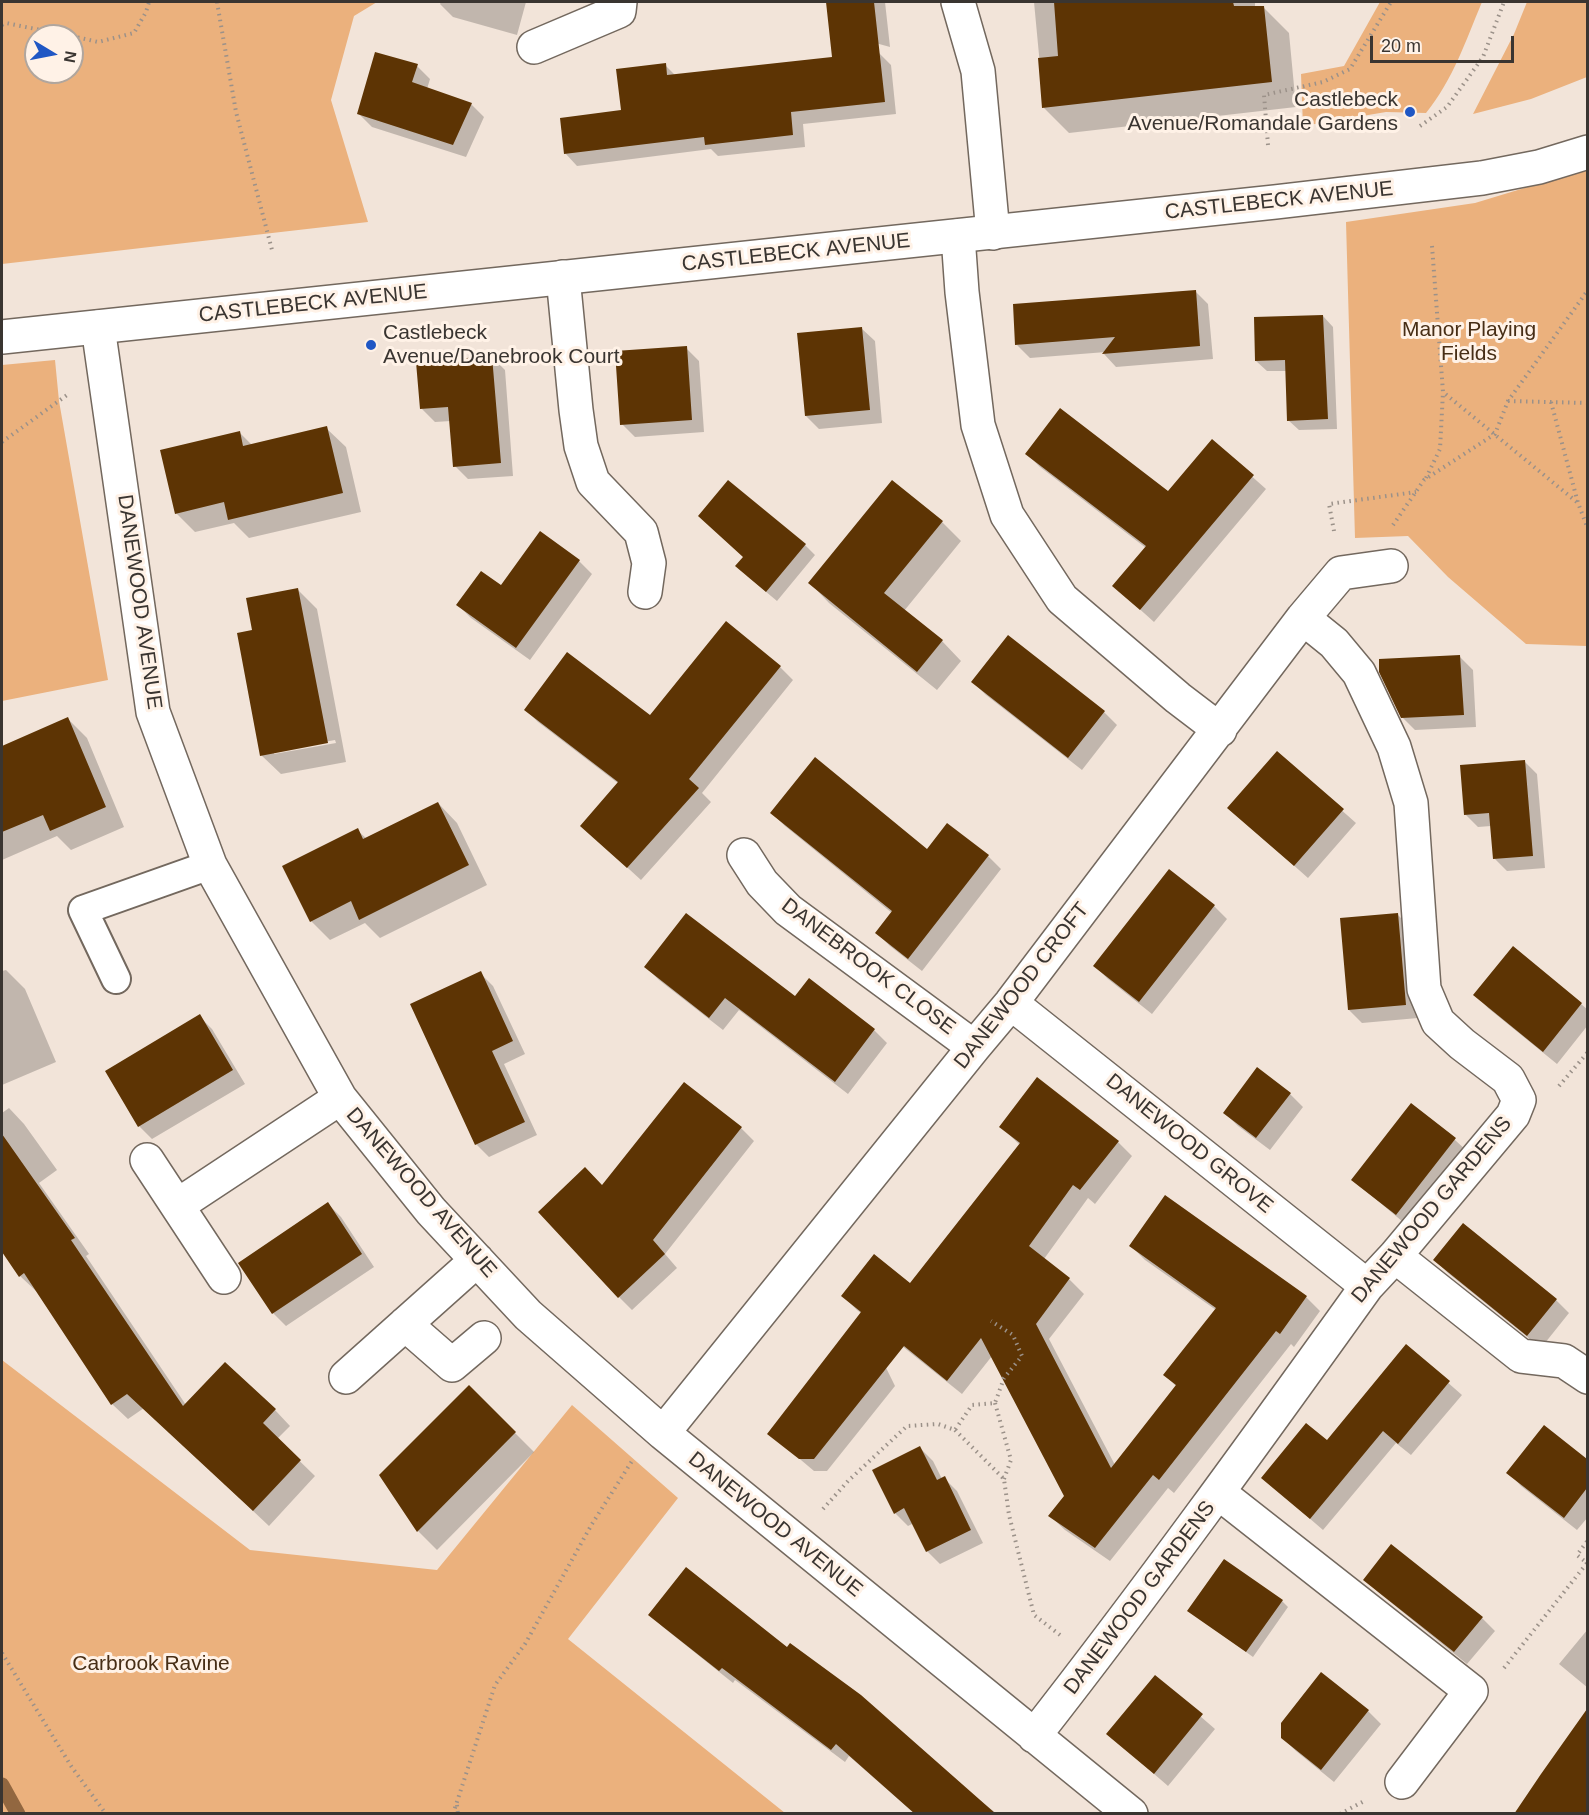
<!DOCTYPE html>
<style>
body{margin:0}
#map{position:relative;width:1589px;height:1815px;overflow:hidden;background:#f2e4d9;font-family:Arial,sans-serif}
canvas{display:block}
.frame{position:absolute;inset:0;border:3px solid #3a3531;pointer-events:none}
.north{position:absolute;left:24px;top:24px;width:60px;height:60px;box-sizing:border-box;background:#fff2e7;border:2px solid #b0a69e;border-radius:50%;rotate:100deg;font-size:16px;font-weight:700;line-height:24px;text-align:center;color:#3a3531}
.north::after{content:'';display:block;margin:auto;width:21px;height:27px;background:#2057c4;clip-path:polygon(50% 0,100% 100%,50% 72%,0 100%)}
.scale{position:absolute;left:1370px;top:36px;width:144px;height:27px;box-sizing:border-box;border:3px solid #3a3531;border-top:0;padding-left:8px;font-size:18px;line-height:21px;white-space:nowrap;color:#3a3531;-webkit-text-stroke:4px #fff2e7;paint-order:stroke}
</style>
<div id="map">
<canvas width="1589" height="1815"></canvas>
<div class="frame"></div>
<div class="north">N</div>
<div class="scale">20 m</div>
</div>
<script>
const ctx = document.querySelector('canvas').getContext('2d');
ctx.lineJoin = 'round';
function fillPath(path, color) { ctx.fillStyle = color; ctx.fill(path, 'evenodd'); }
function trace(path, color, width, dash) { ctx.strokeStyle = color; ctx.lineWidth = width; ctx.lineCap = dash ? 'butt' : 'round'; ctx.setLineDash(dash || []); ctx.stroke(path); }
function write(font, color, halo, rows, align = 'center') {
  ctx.font = font + ' Arial,sans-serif'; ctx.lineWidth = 6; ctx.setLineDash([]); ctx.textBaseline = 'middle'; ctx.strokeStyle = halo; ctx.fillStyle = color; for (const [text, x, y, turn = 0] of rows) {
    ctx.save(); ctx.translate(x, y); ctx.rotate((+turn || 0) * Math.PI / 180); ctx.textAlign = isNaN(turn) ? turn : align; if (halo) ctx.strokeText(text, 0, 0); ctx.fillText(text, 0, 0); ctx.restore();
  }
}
const green = new Path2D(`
 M2 2H377L354 16 331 100 368 222 2 264ZM36 36H72V72H36Z
 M1380 2H1482C1466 40 1453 80 1426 113L1386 112 1303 126 1301 74 1344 66Z
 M1527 2H1587V77L1531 99 1473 114 1514 34Z
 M1587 169V646L1526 644 1448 577 1408 536 1355 538 1346 222 1475 203Z
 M55 360 59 401 108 680 2 701V365Z
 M2 1360 250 1550 437 1570 572 1405 678 1498 568 1639 785 1813H2Z`);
const shadow = new Path2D(`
 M441 2H526L517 35 453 17 440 4Z
 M827 2H885L890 47 843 34 830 21Z
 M1034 2H1255V8H1264L1289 33 1296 107 1069 133 1044 108Z
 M879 53 891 65 896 114 803 124 805 147 718 156 711 149 577 166 565 153 623 111 665 65 676 76Z
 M417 66 430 79 427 89 471 104 484 117 466 157 372 127 359 114Z
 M1195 291 1208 304 1213 359 1116 367 1104 354 1106 352 1030 358 1017 345Z
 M1323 316 1333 327 1337 429 1299 430 1288 420 1287 371H1267L1256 361Z
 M861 328 875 341 882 423 819 429 806 416Z
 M686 348 699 361 704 432 635 437 622 424Z
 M492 357 505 370 513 476 468 479 455 466 451 421 435 422 422 409Z
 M326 428 346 447 361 512 249 538 234 523 195 532 176 513 239 432 252 445Z
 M1212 441 1266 489 1154 622 1114 586 1146 548 1040 467 1027 454 1168 493Z
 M942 522 961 541 904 611 942 641 961 661 937 690 829 603 810 583Z
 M540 533 579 561 592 574 530 660 471 618 458 605 501 587Z
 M805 545 815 555 777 601 747 576 745 557Z
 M298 590 317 609 346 762 281 774 261 755 254 631ZM335 740 336 743 274 754V751Z
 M1008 637 1104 712 1117 725 1082 770 986 695 973 682Z
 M1460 657 1473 670 1476 727 1415 730 1402 717Z
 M780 667 793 680 702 793 711 802 641 880 595 838 619 784 538 722 525 709 650 717Z
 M68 719 87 738 124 827 71 850 57 836 2 860V747Z
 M1277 753 1356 823 1308 878 1229 808Z
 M1524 761 1537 774 1545 868 1507 871 1494 858 1491 826 1478 827 1465 814Z
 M438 803 457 823 487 885 380 938 365 923 330 940 311 921 357 830 367 839Z
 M772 813 927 851 988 856 1001 869 922 971 890 946 877 933 892 913 785 826Z
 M1170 871 1214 906 1227 919 1152 1014 1108 979 1095 966Z
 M1398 915 1411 928 1418 1018 1362 1023 1349 1010Z
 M646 967 795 999 874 1030 887 1043 848 1094 739 1010 723 1030 659 980Z
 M6 970 25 989 56 1062 2 1085V971Z
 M480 973 493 986 525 1054 504 1064 537 1135 489 1157 476 1144Z
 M1476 995 1581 1004 1588 1010V1025L1557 1064 1488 1008Z
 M199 1016 212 1029 245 1084 152 1139 139 1126Z
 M1257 1069 1290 1094 1303 1107 1270 1150 1238 1126 1225 1113Z
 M684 1084 741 1128 754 1141 665 1254 677 1268 632 1310 619 1297 602 1187Z
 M1412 1105 1455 1140 1468 1152 1409 1227 1353 1180Z
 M9 1108 24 1124 57 1170 39 1183 89 1254 86 1256 186 1405 275 1410 290 1426 277 1439 315 1476 269 1526 144 1408 128 1419 112 1404 37 1290 36 1291 20 1276 2 1249V1113Z
 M1001 1127 1118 1142 1132 1156 1095 1204 1088 1198 1044 1259 1069 1279 1084 1294 1049 1339 1115 1465 1177 1387 1165 1375 1216 1310 1145 1260 1131 1246 1306 1297 1320 1311 1294 1347 1291 1344 1174 1493 1168 1488 1110 1561 1065 1530 1050 1516 1066 1497 992 1356 962 1394 857 1310 843 1296 910 1285 1020 1145Z
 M328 1204 341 1217 374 1267 286 1326 273 1313Z
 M1435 1260 1556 1300 1569 1313 1541 1348 1448 1273Z
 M869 1333 895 1386 827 1471H814L769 1433Z
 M1406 1346 1462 1395 1411 1455 1396 1443 1323 1530 1263 1478 1327 1443Z
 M469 1387 534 1452 437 1550 418 1531 381 1476Z
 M1544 1427 1588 1461V1517L1577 1530 1521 1486 1509 1473Z
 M920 1448 933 1461 942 1479 944 1478 957 1491 983 1543 940 1564 927 1551 914 1523 908 1526 895 1513Z
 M1365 1579 1482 1618 1495 1631 1467 1664 1378 1592Z
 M1282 1601 1288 1607 1253 1657 1189 1611Z
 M650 1614 972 1794 997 1814H915L849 1756 845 1762 735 1680 733 1683 663 1627Z
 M1588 1629V1688L1559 1664Z
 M1155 1677 1215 1729 1168 1786 1108 1734Z
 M1368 1711 1381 1724 1334 1782 1296 1751 1282 1737Z
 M1564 1744 1588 1760V1814H1530Z`);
const stream = new Path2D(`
 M2 1785 18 1814`);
const building = new Path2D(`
 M826 2H874L885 102 791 112 793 135 705 145 704 137 564 154 560 118 621 110 616 69 666 63 667 75 832 57Z
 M1054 2H1233L1234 6H1264L1272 82 1042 108 1038 58 1058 56Z
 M375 52 418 64 412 82 472 103 453 145 357 114Z
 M1196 290 1200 346 1102 354 1115 337 1015 345 1013 304Z
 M1323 315 1328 419 1287 421 1285 360 1255 361 1254 317Z
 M862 327 870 410 805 416 797 333Z
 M687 346 692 420 620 425 615 351Z
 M492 356 501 463 453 467 448 407 420 409 416 362Z
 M1060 408 1168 491 1212 439 1254 475 1140 610 1112 586 1146 546 1025 454Z
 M327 426 343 493 228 520 224 502 175 514 160 450 240 431 243 446Z
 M728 480 806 544 766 592 735 566 743 557 698 516Z
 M892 480 943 521 884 593 943 640 917 672 808 583Z
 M540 531 580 560 516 648 456 605 481 571 501 585Z
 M298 588 328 743 260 756 237 633 252 630 246 598Z
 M726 621 781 666 689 779 699 788 627 868 580 826 618 782 524 710 567 652 650 715Z
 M1008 635 1105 711 1068 758 971 682Z
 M1460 655 1464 715 1401 718 1379 672V659Z
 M68 717 106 807 50 831 43 815 2 832V746Z
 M1277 751 1344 809 1294 866 1227 808Z
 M815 757 927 849 947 823 989 855 908 959 875 933 892 911 770 813Z
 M1525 760 1533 856 1493 859 1489 813 1464 815 1460 765Z
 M438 802 469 865 359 920 351 901 310 922 282 866 358 828 363 839Z
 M1169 869 1215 905 1139 1002 1093 966Z
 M686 913 795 996 809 978 875 1029 835 1082 725 998 709 1018 644 967Z
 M1398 913 1406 1005 1348 1010 1340 918Z
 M1513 946 1582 1003 1543 1052 1473 995Z
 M481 971 513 1041 492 1051 525 1122 475 1145 410 1004Z
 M200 1014 233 1070 138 1127 105 1071Z
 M1257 1067 1291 1093 1256 1138 1223 1113Z
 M1037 1077 1119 1141 1080 1190 1073 1185 1029 1246 1070 1278 1036 1324 1111 1468 1176 1385 1163 1375 1216 1308 1129 1246 1165 1195 1307 1296 1280 1334 1276 1331 1159 1480 1153 1475 1095 1548 1048 1516 1064 1496 981 1338 947 1381 904 1346 814 1459H799L767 1434 861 1312 841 1296 874 1254 910 1283 1020 1143 999 1127Z
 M684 1082 742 1127 653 1240 665 1254 618 1298 538 1212 585 1167 602 1185Z
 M1411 1103 1456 1138 1396 1215 1351 1180Z
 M2 1134 75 1238 71 1240 183 1406 225 1362 276 1409 263 1423 301 1460 253 1511 127 1394 111 1405 24 1273 19 1277 2 1252Z
 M328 1202 362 1254 272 1314 238 1263Z
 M1463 1223 1557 1299 1527 1336 1433 1260Z
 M1406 1344 1450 1381 1398 1444 1383 1431 1310 1519 1261 1478 1306 1423 1327 1440Z
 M469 1385 516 1432 417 1532 379 1475Z
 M1544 1425 1587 1459V1488L1564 1518 1506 1473Z
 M920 1446 937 1480 945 1476 971 1530 926 1552 904 1508 894 1514 872 1470Z
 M1391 1544 1483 1617 1454 1652 1363 1580Z
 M1224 1559 1283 1600 1246 1652 1187 1611Z
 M686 1567 787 1647 790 1643 861 1695 996 1814H915L836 1744 831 1750 722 1668 719 1671 648 1615Z
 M1321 1672 1369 1710 1321 1770 1281 1738V1723Z
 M1155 1675 1203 1714 1154 1774 1106 1734Z
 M1587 1709V1814H1514L1541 1774Z`);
const path = new Path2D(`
 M217 2 236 112 272 250
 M2 25 6 23 70 36
 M72 36 98 42 134 33 146 12 149 2
 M1420 126 1447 107 1483 57 1504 2
 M1268 145 1264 95 1323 82 1350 69 1391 2
 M1432 246 1443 392 1578 503
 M1508 401 1588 403
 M1551 402 1578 503 1588 529
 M2 442 67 395
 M1426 478 1440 449 1443 392
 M1393 525 1424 480 1495 434 1508 401 1588 290
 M1334 531 1329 504 1416 492
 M1559 1086 1588 1052
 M995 1403 1011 1460 1004 1479
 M955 1430 1004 1479 1009 1515 1034 1615 1060 1635
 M823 1509 848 1481 907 1426 938 1424 955 1430 972 1405 995 1403 1004 1378 1022 1356 1013 1335 991 1321
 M2 1653 71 1766 106 1814
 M1504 1668 1587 1563 1577 1555 1588 1540
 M457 1805 458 1814
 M453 1814 495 1685 525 1644 592 1524 632 1461
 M1340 1814 1366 1800`);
const lane = new Path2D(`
 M116 979 83 910 210 865`);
const street = new Path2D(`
 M958 2 978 71 993 233
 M534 47 619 11 620 2
 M958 236 962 292 978 425 1007 515 1062 599 1178 698 1220 730
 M563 277 576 410 581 446 593 482 641 532 649 563 645 592
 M98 327 153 712 210 865 340 1098 431 1211 528 1315 663 1433 1131 1814
 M744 855 762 883 788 910 974 1047
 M1011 1003 1367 1286
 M147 1160 224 1277
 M178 1205 340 1098
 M1395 1256 1521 1356 1564 1361 1588 1377
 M405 1324 452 1365 484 1338
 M346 1377 477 1260
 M663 1433 974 1047 1011 1003 1303 618 1341 573 1391 566
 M1219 1493 1471 1691 1402 1782
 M1034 1736C1149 1589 1258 1438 1367 1286L1395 1256 1513 1115 1519 1100 1508 1079 1462 1044 1438 1022 1424 989 1411 803 1394 747 1359 673 1334 643 1303 618`);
const secondary = new Path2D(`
 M2 337 1275 202 1482 178 1539 167 1588 152`);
const markers = [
 [1410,112,6,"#2057c4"],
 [371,345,6,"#2057c4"]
];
const poiNames = [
 ["Castlebeck",1398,100],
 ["Avenue/Romandale Gardens",1398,124],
 ["Castlebeck",383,333,"left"],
 ["Avenue/Danebrook Court",383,357,"left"]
];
const streetNames = [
 ["CASTLEBECK AVENUE",1279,201,-6],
 ["CASTLEBECK AVENUE",796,253,-6],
 ["CASTLEBECK AVENUE",313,304,-6],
 ["DANEWOOD AVENUE",139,602,82],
 ["DANEBROOK CLOSE",868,967,37],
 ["DANEWOOD CROFT",1022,986,-52],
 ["DANEWOOD GROVE",1189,1144,39],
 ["DANEWOOD AVENUE",421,1193,49],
 ["DANEWOOD GARDENS",1432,1210,-50],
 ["DANEWOOD AVENUE",775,1525,39],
 ["DANEWOOD GARDENS",1140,1598,-53]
];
const parkNames = [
 ["Manor Playing",1469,330],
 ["Fields",1469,354],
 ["Carbrook Ravine",151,1664]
];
fillPath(green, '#ebb17d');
fillPath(shadow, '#0003');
trace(stream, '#926740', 15);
fillPath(building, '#5d3404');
trace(lane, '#73685e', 32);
trace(street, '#73685e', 36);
trace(secondary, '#73685e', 36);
trace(path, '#9b9189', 4, [1.5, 4.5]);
trace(lane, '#fff', 28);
trace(street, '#fff', 33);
trace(secondary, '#fff', 33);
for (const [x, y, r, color] of markers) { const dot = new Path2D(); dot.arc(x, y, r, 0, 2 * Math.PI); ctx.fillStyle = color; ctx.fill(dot); trace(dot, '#fff2e7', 2); }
write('21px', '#3a3531', '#fff2e7', poiNames, 'right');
write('21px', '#3a3531', '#fff2e7', streetNames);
write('21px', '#472e16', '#fff2e7', parkNames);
</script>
